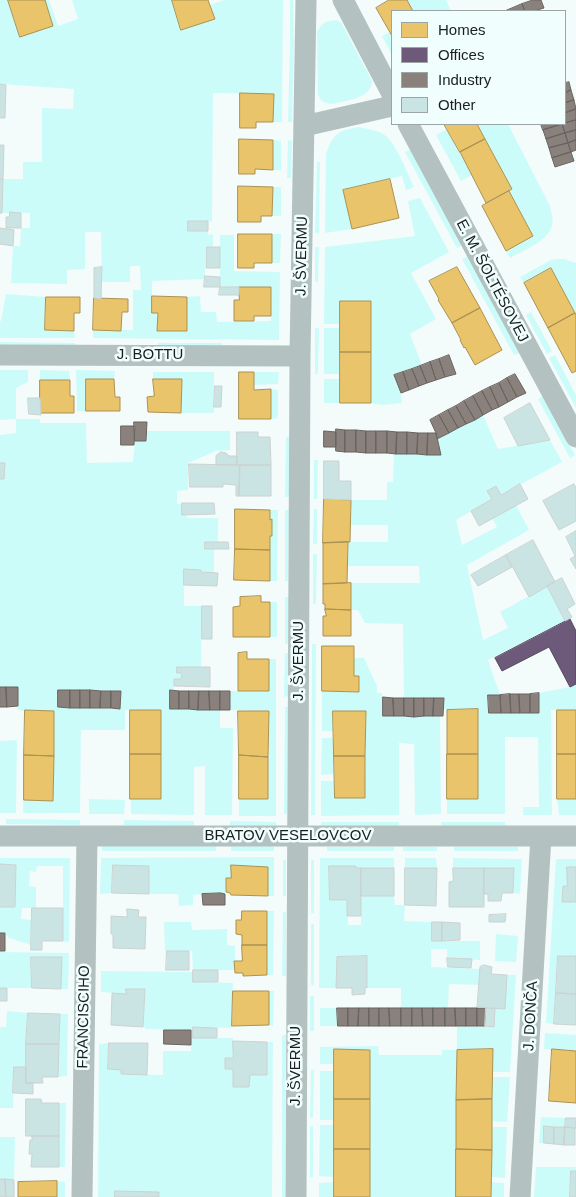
<!DOCTYPE html>
<meta charset="utf-8">
<style>
body{margin:0}
#map{position:relative;width:576px;height:1197px;overflow:hidden;background:#f4fbfb;font-family:Arial,sans-serif}
canvas{display:block}
.legend{position:absolute;left:391px;top:10px;width:175px;height:115px;box-sizing:border-box;background:#f1fefe;border:1px solid #9ba5a4;margin:0;padding:6px 9px;list-style:none;font-size:15px;color:#1a1f1e}
.legend li{display:flex;align-items:center;gap:10px;height:25px}
.legend b{width:25px;border:1px solid #9ba5a4}
</style>
<div id="map">
<canvas width="576" height="1197"></canvas>
<ul class="legend">
<li><b style="height:14px;background:#e9c46a"></b>Homes</li>
<li><b style="height:14px;background:#6d597a"></b>Offices</li>
<li><b style="height:14px;background:#8a817c"></b>Industry</li>
<li><b style="height:14px;background:#cae4e3"></b>Other</li>
</ul>
</div>
<script>
const ctx = document.querySelector('canvas').getContext('2d');
ctx.lineJoin = 'round';
function fillPath(path, color) { ctx.fillStyle = color; ctx.fill(path, 'evenodd'); }
function trace(path, color, width, dash) { ctx.strokeStyle = color; ctx.lineWidth = width; ctx.lineCap = dash ? 'butt' : 'round'; ctx.setLineDash(dash || []); ctx.stroke(path); }
function write(font, color, halo, rows, align = 'center') {
  ctx.font = font + ' Arial,sans-serif'; ctx.lineWidth = 5; ctx.setLineDash([]); ctx.textBaseline = 'middle'; ctx.strokeStyle = halo; ctx.fillStyle = color; for (const [text, x, y, turn = 0] of rows) {
    ctx.save(); ctx.translate(x, y); ctx.rotate((+turn || 0) * Math.PI / 180); ctx.textAlign = isNaN(turn) ? turn : align; if (halo) ctx.strokeText(text, 0, 0); ctx.fillText(text, 0, 0); ctx.restore();
  }
}
const green = new Path2D(`
 M0 0H49L58 26 78 19 72 0H172L181 29 215 18 210 5 224 0H283L282 122H273L274 94 213 93 212 222 208 221V235L213 234V247L207 268 205 269V279L152 281V313H158V331H187V297L200 296 201 312H216L217 322 271 321V287H220V235H234V271L280 272 279 340 93 338V330H133V290H141L140 266H130V282H102L101 232H85V269L67 270V284L11 283 13 246H20L21 228H30V213H2L3 179H23V162H42V108L73 109 74 89 0 84Z
 M290 0H293L294 41 292 122H288L290 41Z
 M407 0H446L451 11H413Z
 M336 20 341 22 372 81C371 99 347 100 333 104 326 104 320 101 318 94L317 32C321 23 326 21 336 20Z
 M390 32 392 36V55L382 36Z
 M477 124H508L550 206C551 212 554 220 552 226 548 241 523 251 510 258L506 251 532 236 509 191 512 189Z
 M359 127C368 129 378 130 386 136 396 144 408 174 414 187L406 190 402 176 343 190 352 229 325 233 326 154C333 134 338 130 359 127Z
 M447 129 472 175 461 181 436 135Z
 M273 140 281 141V170H273Z
 M288 140 292 141 291 178H287Z
 M411 149 463 245 457 248 405 152Z
 M317 162H320L319 233H315Z
 M273 187H281V216H272Z
 M420 198 449 252 411 273 436 319 410 334 422 365 394 375 401 393 402 403 382 405 371 403V301H340V324H324L325 247 415 236 408 201Z
 M272 234H281L280 263H272Z
 M315 247H319L318 282H315Z
 M468 256 519 353 514 355 462 259Z
 M557 259H564L576 263V315L551 268 524 283 520 277 551 260Z
 M6 294 46 297V330L74 331 75 338H0V321H1Z
 M531 312 552 351 547 354 526 315Z
 M315 328H319L318 374H315Z
 M324 328H340V374H324Z
 M0 342 75 343V346L0 345Z
 M158 343H222V347L158 346Z
 M555 355 576 395V408L549 358Z
 M0 370H28V382L16 388V419H40V423H86L87 463 133 462 135 441H146L147 431H230V450L216 451 188 463V490L177 491V504H187V518H218V542L205 549H214V573L184 570V606H202L201 667H177L182 673 181 679H174V691H170V709L220 710V728H233L232 815H205V766L194 767V815L131 814 130 710H125V730H81L80 813H23L25 711 18 710V687H0V479L4 478 5 463H0V435L16 433V419L0 420ZM59 690 121 691 120 709 58 707Z
 M40 370 69 371 70 380H40Z
 M76 370 115 371 114 379H86V411H77Z
 M153 372H214V413H181L182 379H153Z
 M254 372H279L278 384 254 385Z
 M324 379H340V403H324Z
 M271 389 278 390V418L271 419Z
 M543 396 575 455 570 458 538 399Z
 M483 415 498 449 550 440 562 462 501 495 496 486 488 491 492 499 456 520 462 545 497 527 492 518 516 505 529 530 467 565 483 640 508 628 500 612 547 586 565 621 488 660 500 695H488L490 713H539V693L570 687 576 684V710H551L552 815H523V807H539L538 737H505V814H447V799L478 710 443 709V698H404L403 624 365 623 358 610H351V583H420L419 566H348V542H388V525H350L351 500H387V482H393L394 453 440 455 437 439Z
 M286 437H289V497H285Z
 M314 460H318L317 499H314Z
 M314 509H317V544H313Z
 M270 510H278L277 581H270V536H272V520H270Z
 M285 510H289L288 581H285Z
 M313 554H317L316 604H313Z
 M285 597H289L288 644H285Z
 M270 602H277V637H270Z
 M312 644H316L315 815H311Z
 M285 653H289L288 696 284 697Z
 M354 658H364L377 686V693H382L383 716H440L441 814 415 815 414 744 399 743V815L321 816V781H334L335 798H365L366 711H333V731H322V691L358 692 359 676H354Z
 M269 659H276V816H239V799H268L269 711 230 710V691H269Z
 M285 707H288L287 814H284Z
 M322 738H333L334 774 321 775Z
 M17 740 16 813H0V741Z
 M89 799 125 800 124 814H89Z
 M557 799H576V815H559Z
 M6 819 80 820V825L6 824Z
 M124 820 194 821V826L124 825Z
 M230 821 276 822 277 827 230 826Z
 M321 822H399V826H321Z
 M441 822H505V826H441Z
 M102 846H216V851H102Z
 M231 846H274V851H231Z
 M327 847H394V851H327Z
 M403 847H437V851H403Z
 M454 847H518V851H454Z
 M274 857V896H268L231 865V878L226 879 225 894 221 893 193 895V905L179 906 178 894H149L148 866 113 865 112 893 100 894 101 858Z
 M0 858H70L69 942 63 941V866H37L36 872 30 871 29 886 36 887V908H22L21 919 32 920 31 945 9 938 5 933H0V907H15L16 865 0 864Z
 M320 858H394V868H356L355 866H329L330 899 347 900 348 925H361V896H394L395 905H405L404 921 432 922V941H480V960L447 958V949H431V967L480 969 479 985 449 984 448 1008H401V988H367L366 956 337 957 336 988H319Z
 M405 858H436L437 868H405Z
 M453 858 522 859 520 894 513 893V868H453Z
 M556 859H576V867H567V886H563L562 901 576 902V956H558L554 1024 546 1023Z
 M283 860H286V896H283Z
 M311 860H314V913H311Z
 M267 911H274L273 975H267Z
 M283 912H286V976H282Z
 M164 922H191L192 930 227 929V945L235 946V970H193L192 951H165Z
 M311 924H314V985H311Z
 M496 934 518 936 516 962 495 961Z
 M0 952 69 953 68 989H61L62 958 31 957 32 988H0Z
 M101 971 193 972V982L233 983 232 1028 194 1027 193 1038H233V1058H225V1069H233V1087L250 1075H267V1042H273L272 1197H98L99 1044 109 1043 108 1069 121 1070V1074L163 1075V1051H191V1030L145 1029V1027H143L145 989H126V994L101 992Z
 M507 975H516L510 1072H492L457 1050 456 1196 464 1197H370V1050L334 1049V1064H320V1047L378 1046 379 1055H442V1050H457V1026L494 1027 495 1008H505Z
 M269 991H274L273 1026 269 1025Z
 M310 996H314V1031H310Z
 M320 1008H337L338 1026H320Z
 M7 1011 28 1013 26 1067H14L13 1108H0V1027H6Z
 M60 1014H68L67 1076 58 1077Z
 M545 1033 576 1035V1051L544 1049Z
 M282 1035H286L285 1197H282Z
 M311 1070H314L313 1118H310Z
 M320 1071H334V1120H320Z
 M492 1077H510L507 1122 492 1121Z
 M59 1103H66L65 1167H59Z
 M541 1117 566 1118 565 1127 544 1126V1143H539Z
 M320 1125H334V1177L319 1176Z
 M310 1126H313V1177H310Z
 M492 1127H507L505 1178 491 1177Z
 M0 1137H15L14 1180 0 1179Z
 M536 1167H576V1171H571L570 1197H534Z
 M57 1181 65 1182V1197H57Z
 M334 1182V1197H319V1183Z
 M491 1182 504 1183V1197H491Z`);
const homes = new Path2D(`
 M8 0H45L53 26 20 37Z
 M172 0H208L215 19 181 30Z
 M389 0H407L413 11H392V36L376 8Z
 M240 93 274 94 273 122H256V128H240Z
 M444 124H477L485 139 460 152Z
 M239 139 273 140V170L255 169V174H239Z
 M485 139 512 189 486 203 460 152Z
 M390 179 399 218 352 229 343 190Z
 M238 186 273 187 272 216H261V222H238Z
 M509 191 533 236 506 251 482 206Z
 M238 234H272V263H254V268H238Z
 M457 267 480 308 452 323 438 300 439 299 429 281Z
 M551 268 575 313 548 328 524 283Z
 M239 287H271V316H254V321H234V300H239Z
 M152 296 187 297V331H157L158 313H152Z
 M46 297H80V313H74V331L45 330Z
 M94 298 128 299V312H122L121 331 93 330Z
 M340 301H371V352H340Z
 M480 308 502 350 475 365 465 347 464 348 460 340H461L452 323Z
 M575 313 576 315V371L572 373 548 328Z
 M340 352H371V403H340Z
 M239 372H254V390L271 389V419H239Z
 M86 379H114L115 397H120V411H86Z
 M153 379H182L181 413 148 412 147 397 154 396Z
 M40 380H70V396H74V413H40Z
 M324 499 351 500 350 542 323 543Z
 M235 509 270 510V520L272 519V536H270V550L235 549Z
 M348 542 347 583 323 584V543Z
 M235 549 270 550V581L234 580Z
 M351 583V610L325 609V604H323V584Z
 M261 596V602H270V637H233V607L240 606V597Z
 M325 609 351 610V636H323V616H326Z
 M322 646H354V676H359V692L322 691Z
 M247 652V659H269V691H238V653Z
 M478 709V754H447V710Z
 M25 710 54 711V756L24 755Z
 M130 710H161V754H130Z
 M557 710H576V754H557Z
 M238 711H269L268 757 239 755Z
 M333 711H366L365 756H334Z
 M130 754H161V799H130Z
 M447 754H478V799H447Z
 M557 754H576V799H557Z
 M24 755 54 756 53 801 24 800Z
 M239 755 268 757V799H239Z
 M334 756H365V798H335Z
 M231 865 268 867V896L231 895 230 893 226 892V878H231Z
 M242 911H267V945H242V935L236 934V920H241Z
 M242 945H267V975L243 976V973H235L234 961H242Z
 M233 991H269V1025L232 1026Z
 M334 1049 370 1050V1099H334Z
 M493 1049 492 1099 456 1100 457 1050Z
 M552 1049 576 1051V1103L549 1101Z
 M334 1099H370V1149H334Z
 M492 1099V1150L456 1149V1100Z
 M334 1149H370V1197H334Z
 M456 1149 492 1150 491 1197H456Z
 M57 1181V1197H18V1182Z`);
const offices = new Path2D(`
 M570 619 576 631V684L570 687 549 647 502 671 495 658Z`);
const industry = new Path2D(`
 M533 0H541L544 8 534 11H525L522 4Z
 M522 4 525 11H505Z
 M569 82 571 90 565 93V83Z
 M571 90 574 100 565 103V93Z
 M574 100 576 109 565 113V103Z
 M576 109V120L565 123V113Z
 M576 120V130L565 133 562 124Z
 M541 124H562L543 130Z
 M562 124 565 133 546 139 543 130Z
 M576 130V140L568 143 565 133Z
 M565 133 568 143 549 148 546 139Z
 M576 140V150L571 152 568 143Z
 M568 143 571 152 552 158 549 148Z
 M571 152 574 161 555 167 552 158Z
 M449 355 456 374 445 377 439 359Z
 M439 359 445 377 436 380 430 362Z
 M430 362 436 380 427 383 420 366Z
 M420 366 427 383 419 386 412 369Z
 M412 369 419 386 409 390 403 372Z
 M403 372 409 390 401 393 394 375Z
 M515 374 526 393 517 397 507 378Z
 M507 378 517 397 508 402 499 383Z
 M499 383 508 402 499 407 490 387Z
 M490 387 499 407 492 410 482 391Z
 M482 391 492 410 483 415 473 396Z
 M473 396 483 415 475 420 464 401Z
 M464 401 475 420 466 424 456 406Z
 M456 406 466 424 458 428 448 410Z
 M448 410 458 428 449 433 439 415Z
 M439 415 449 433 437 439 436 433 430 420Z
 M134 422H147L146 441H135Z
 M121 426H135L134 445H121Z
 M336 429 345 430V452L336 451Z
 M345 430H356V452H345Z
 M356 430 366 431V453L356 452Z
 M324 431 336 432V447H324Z
 M366 431H376V453H366Z
 M376 431H387V453H376Z
 M387 431 397 432 396 454 387 453Z
 M397 432H407V454H396Z
 M407 432 418 433 417 454H407Z
 M418 433H428L427 455 417 454Z
 M428 433H436L441 455H427Z
 M0 687H6L7 707H0Z
 M6 687H18V706L7 707Z
 M58 690H70V708L58 707Z
 M70 690H80V708H70Z
 M80 690H90V708H80Z
 M90 690 101 691 100 708H90Z
 M170 690 179 691V709H170Z
 M101 691H111V708H100Z
 M111 691H121L120 709 111 708Z
 M179 691H189V709H179Z
 M189 691H199L198 710 189 709Z
 M199 691H209L210 710H198Z
 M209 691H220V710H210Z
 M220 691H230V710H220Z
 M539 693V713H530V694Z
 M510 694 511 713H501L500 695Z
 M510 694H519L520 713H511Z
 M519 694H530V713H520Z
 M488 695H500L501 713H489Z
 M383 697 393 698 394 716H383Z
 M393 698H404V716H394Z
 M404 698H414V717L404 716Z
 M414 698H424V716L414 717Z
 M424 698H434L433 716H424Z
 M434 698H444L443 716H433Z
 M221 893 225 894V905H203L202 894Z
 M0 933H5V951H0Z
 M337 1008H348V1026H338Z
 M348 1008H359L358 1026H348Z
 M359 1008H369V1026H358Z
 M369 1008H379V1026H369Z
 M379 1008H389L390 1026H379Z
 M389 1008H401V1026H390Z
 M401 1008H412V1026H401Z
 M412 1008H422L423 1026H412Z
 M422 1008H433V1026H423Z
 M433 1008H445V1026H433Z
 M445 1008H455L456 1026H445Z
 M455 1008H466V1026H456Z
 M466 1008H477V1026H466Z
 M477 1008H486L485 1026H477Z
 M164 1030H191V1045L164 1044Z`);
const building = new Path2D(`
 M0 84 6 85 5 118H0Z
 M0 145H4L3 179H0Z
 M0 179H3L2 213H0Z
 M10 212 21 213V228H6V217H9Z
 M188 221H208V231H188Z
 M0 228 14 230 13 246 0 244Z
 M207 247H220V268H207Z
 M102 267 101 299 94 298V268Z
 M205 276 220 277V287H204Z
 M220 287H239V295H219Z
 M215 386H222L221 407H214Z
 M28 398H40L41 415 29 414Z
 M530 403 550 440 518 446 504 418Z
 M237 432H258V437H270L271 465H237Z
 M221 452 226 453 229 456H237V465H216V456Z
 M324 461H339V481H351V500L324 499Z
 M0 463H5L4 479H0Z
 M189 464 240 465 239 496H236V485L223 484V487H190Z
 M240 465H271V496H239Z
 M520 484 528 499 479 526 471 511 492 499 487 491 496 486 501 495Z
 M574 484 576 488V521L559 530 543 501Z
 M182 503H214L215 514 182 515Z
 M576 531V569L570 559 575 556 566 537Z
 M533 540 555 582 529 597 506 555Z
 M205 542H228L229 549H205Z
 M506 555 512 567 478 586 471 575Z
 M184 569 201 570V572L218 573 217 586 184 585Z
 M562 578 575 604 567 609 572 617 565 621 547 586Z
 M202 606H212V639H202Z
 M177 667H210V687L174 686V679H181L182 673H177Z
 M0 864 16 865 15 907H0Z
 M113 865 149 866V894L112 893Z
 M329 866H356V868H361V916H347V900H330Z
 M567 867H576V902H562L563 886H567Z
 M361 868H394V896H361Z
 M405 868H437L436 906 405 905Z
 M453 868H484V907H449V882L453 881Z
 M484 868H514L513 893H502L501 901H488V894H484Z
 M32 908H63V941H42V950H31Z
 M127 909 139 910 138 917H146L145 949 113 948V934H111V916L127 917Z
 M506 914 505 922H489V915Z
 M432 922H442V941H432Z
 M442 922 460 923V940L442 941Z
 M167 951H189V970H166Z
 M367 956V988L365 987V994L352 995V988H336L337 957Z
 M558 956H576V994L556 993Z
 M31 957H62L61 989 32 988Z
 M447 958 472 959 471 968 448 967Z
 M484 965 492 967 491 974 507 975 505 1009 477 1007 480 967Z
 M193 970H218V982H193Z
 M0 988H7V1001H0Z
 M126 989H145L143 1027 111 1025 112 993 126 994Z
 M556 993 576 994V1025L554 1024Z
 M486 1008 495 1009 494 1027 485 1026Z
 M28 1013 60 1014 59 1044H26Z
 M193 1027 217 1028V1038H193Z
 M233 1041 267 1042V1075H250L249 1087H233V1069H225V1058H233Z
 M109 1043H148L147 1075 121 1074V1070L108 1069Z
 M26 1044H59L58 1077H42L43 1083H26Z
 M14 1067H26V1083H33V1094L13 1093Z
 M26 1099H41L42 1103H59V1136H26Z
 M566 1118H576V1128L565 1127Z
 M544 1126 554 1127V1144L544 1143Z
 M554 1127H565L564 1145 554 1144Z
 M565 1127 575 1128V1145H564Z
 M32 1136H59V1167H31L32 1154H29L30 1140H32Z
 M571 1171H576V1197H570Z
 M0 1179H5L6 1197H0Z
 M5 1179 14 1180V1197H6Z
 M115 1191 159 1192V1197H115Z`);
const minor = new Path2D(`
 M343 0 392 94
 M408 124 576 437
 M304 126 392 106
 M0 355 300 356
 M0 836H576
 M82 1197 87 837
 M296 1197 300 356 306 0
 M520 1197 541 836`);
const streetNames = [
 ["J. ŠVERMU",302,256,-89],
 ["E. M. ŠOLTÉSOVEJ",492,281,62],
 ["J. BOTTU",150,355],
 ["J. ŠVERMU",299,661,-90],
 ["BRATOV VESELOVCOV",288,836],
 ["J. DONČA",531,1016,-87],
 ["FRANCISCIHO",84,1017,-89],
 ["J. ŠVERMU",296,1066,-90]
];
fillPath(green, '#ccfcfa');
fillPath(homes, '#e9c46a');
trace(homes, '#ab9253', 1);
fillPath(offices, '#6d597a');
trace(offices, '#54485e', 1);
fillPath(industry, '#8a817c');
trace(industry, '#686460', 1);
fillPath(building, '#cae4e3');
trace(building, '#ccd2d1', 1);
trace(minor, '#b3c1c1', 21);
write('15px', '#1a1f1e', '#f1fefe', streetNames);
</script>
